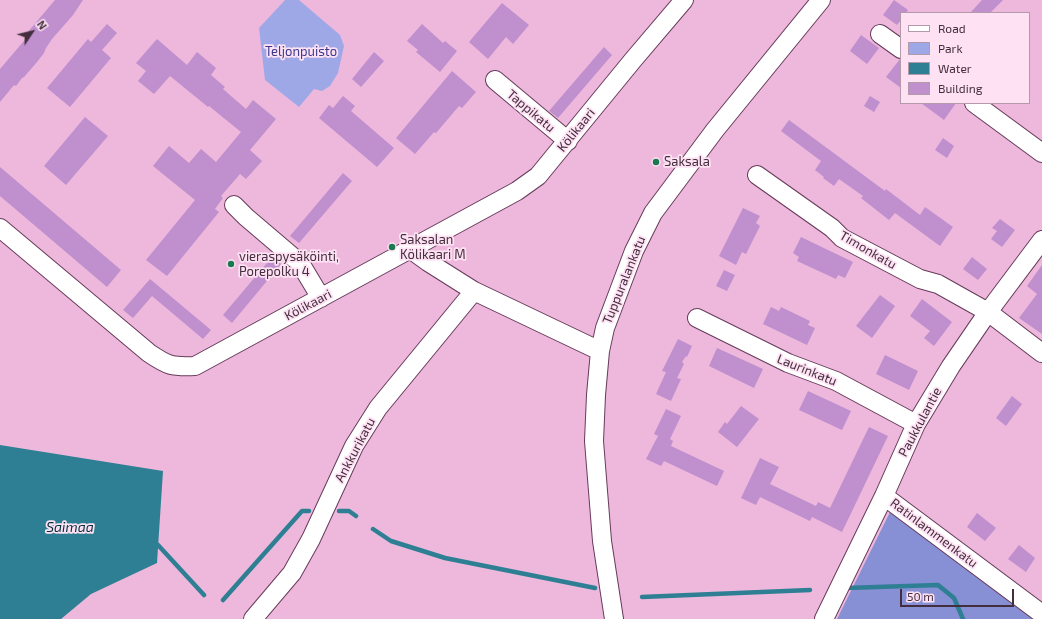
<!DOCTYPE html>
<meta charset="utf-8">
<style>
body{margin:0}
#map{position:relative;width:1042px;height:619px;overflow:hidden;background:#edb8dc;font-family:"Exo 2",sans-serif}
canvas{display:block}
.legend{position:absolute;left:900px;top:12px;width:130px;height:92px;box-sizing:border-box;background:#fee2f4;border:1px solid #b39aab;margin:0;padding:5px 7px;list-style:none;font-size:12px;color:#432e3d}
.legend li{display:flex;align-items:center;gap:8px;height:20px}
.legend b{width:20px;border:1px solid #b39aab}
.north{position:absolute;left:12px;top:12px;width:40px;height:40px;-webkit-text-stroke:3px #fee2f4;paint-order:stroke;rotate:55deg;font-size:11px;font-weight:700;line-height:16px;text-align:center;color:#432e3d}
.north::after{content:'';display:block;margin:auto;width:14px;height:18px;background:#432e3d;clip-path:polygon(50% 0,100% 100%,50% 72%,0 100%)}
.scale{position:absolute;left:900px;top:589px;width:114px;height:18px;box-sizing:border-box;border:2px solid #432e3d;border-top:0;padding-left:5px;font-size:12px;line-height:14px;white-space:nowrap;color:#432e3d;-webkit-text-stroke:3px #fee2f4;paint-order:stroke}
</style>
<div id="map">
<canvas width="1042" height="619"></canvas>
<ul class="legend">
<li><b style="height:5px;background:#fff"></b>Road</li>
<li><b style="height:11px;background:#9fa8e7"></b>Park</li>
<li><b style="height:11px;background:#2e7f93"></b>Water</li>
<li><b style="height:11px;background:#bf8fce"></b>Building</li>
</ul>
<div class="north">N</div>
<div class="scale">50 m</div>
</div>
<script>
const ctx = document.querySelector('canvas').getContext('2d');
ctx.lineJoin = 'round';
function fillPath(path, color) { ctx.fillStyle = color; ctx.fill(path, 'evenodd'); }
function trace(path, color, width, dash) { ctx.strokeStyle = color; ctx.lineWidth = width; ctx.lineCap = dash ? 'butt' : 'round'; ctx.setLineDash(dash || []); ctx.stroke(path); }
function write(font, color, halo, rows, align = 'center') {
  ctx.font = font + ' "Exo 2",sans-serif'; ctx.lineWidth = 3.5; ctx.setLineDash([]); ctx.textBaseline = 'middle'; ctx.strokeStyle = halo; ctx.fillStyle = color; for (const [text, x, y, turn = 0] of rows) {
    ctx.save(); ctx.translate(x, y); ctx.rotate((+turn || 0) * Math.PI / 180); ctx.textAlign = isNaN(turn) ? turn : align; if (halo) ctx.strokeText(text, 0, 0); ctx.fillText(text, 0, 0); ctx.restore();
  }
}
const green = new Path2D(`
 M285 0H299L340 35 344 46 338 73 330 86 322 91 314 89 299 107 265 80 259 28Z`);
const forest = new Path2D(`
 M892 508 1038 619H837Z`);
const water = new Path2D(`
 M0 445 163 471 157 563 91 594 61 619H0Z`);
const stream = new Path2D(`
 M339 511H349L356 516
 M373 529 391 541 445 558 595 588
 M158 545 204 595
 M846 588 938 585 954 598 963 619
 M642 597 810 590
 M223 600 302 511H309`);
const building = new Path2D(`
 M55 0H83L73 15 52 39 46 48 44 53 37 62 24 77 22 78 16 86 14 85 0 102V69L29 35 27 33Z
 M894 0 908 10 906 13H901V20L897 25 883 15Z
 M982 0H1003L990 13H970Z
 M502 3 529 25 513 44 506 37 488 59 469 42Z
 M107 24 117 33 102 50 111 58 70 107 47 88 88 39 91 42Z
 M422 24 443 43 445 41 457 51 440 72 416 52 418 50 407 41Z
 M861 35 879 48 867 64 850 51Z
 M157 39 187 65 197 52 216 68 211 75 225 87 223 89 246 109 253 100 276 119 250 150 262 161 246 179 240 174 221 196 223 198 215 209 219 212 167 276 146 260 195 200 153 166 169 146 189 163 201 149 216 162 241 132 209 106 208 107 170 76 154 94 138 81 146 71 136 63Z
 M604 47 612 55 558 118 549 111Z
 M374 52 384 61 361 87 352 79Z
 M900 59H901V88L886 77Z
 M452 71 476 92 462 108 459 106 436 133 434 132 415 154 396 138Z
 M343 96 355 106 351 111 394 148 377 167 319 118 329 105 333 108Z
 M870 96 880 102 874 112 864 106Z
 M921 103H956L944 120Z
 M85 117 108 136 66 185 44 166Z
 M789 120 885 191 886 189 920 215 925 207 953 227 940 246 895 213 889 220 861 198 863 196 839 179 834 186 823 178 824 177 815 170 821 161 781 131Z
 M943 138 954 146 947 158 935 150Z
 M0 167 121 270 107 287 0 196Z
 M343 173 352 181 299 243 290 236Z
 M743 208 760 216 756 223 760 226 746 254 742 252 736 265 719 256Z
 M1000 219 1015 230 1002 247 991 239 997 231 992 228Z
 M801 237 853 262 845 278 838 275 836 279 797 261 799 257 793 253Z
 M272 257 281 264 232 323 223 315Z
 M972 257 987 269 978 280 963 269Z
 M1042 265V334L1019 318 1037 294 1027 286Z
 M724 270 735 275 727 291 716 286Z
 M150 279 211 330 203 339 152 296 133 318 123 310Z
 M880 295 895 306 872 338 856 326Z
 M922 299 952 322 934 346 924 338 930 331 910 316Z
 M771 307 779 311 781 307 810 321 808 325 815 328 807 345 763 324Z
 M678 339 692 346 687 357 686 356 682 362 684 364 677 378 681 379 671 401 656 394 666 372 662 371Z
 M717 348 763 369 754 388 709 366Z
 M885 355 918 371 909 390 876 374Z
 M808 391 851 411 842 430 799 410Z
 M1012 396 1022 404 1006 426 996 418Z
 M741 406 759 419 737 447 718 432 725 422 727 424Z
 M666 409 681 416 670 439 673 441 671 446 724 471 717 486 664 461 661 466 646 459 658 436 654 434Z
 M869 427 888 436 842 532 812 517 810 521 760 497 756 505 741 498 760 458 779 467 770 484 816 506 818 502 830 508Z
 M977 513 996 528 985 541 967 527Z
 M1019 545 1035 558 1026 572 1008 559Z`);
const minor = new Path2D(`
 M880 34 901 49
 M495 80 568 141
 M974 103 1042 153
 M757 175 832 228 842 238 920 279 938 284 988 312 1042 353
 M234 205 246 217 300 263 321 298
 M0 228 149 353C168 366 172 367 195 366L517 191 538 176 633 60 684 0
 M410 249 428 262 474 291 600 351
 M697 318 788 363 836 381 916 424
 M884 496 1042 614
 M253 619 292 573 311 539 354 446 378 408 474 291
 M614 619 602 541 594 441 596 395 600 351 605 328 634 251 653 213 715 130 821 0
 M824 619 884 496 916 424 951 366 988 312 1042 240`);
const markers = [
 [656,162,4,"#1c784e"],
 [392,247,4,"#1c784e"],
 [231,264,4,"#1c784e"]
];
const parkNames = [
 ["Teljonpuisto",301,52]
];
const streetNames = [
 ["Tappikatu",531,111,40],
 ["Kölikaari",576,130,-51],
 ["Timonkatu",868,250,30],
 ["Tuppuralankatu",624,280,-68],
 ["Kölikaari",308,305,-28],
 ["Laurinkatu",807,370,22],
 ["Paukkulantie",920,422,-62],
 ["Ankkurikatu",355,450,-62],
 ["Ratinlammenkatu",934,533,37]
];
const poiNames = [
 ["Saksala",664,162],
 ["Saksalan",400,240],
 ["Kölikaari M",400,255],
 ["vieraspysäköinti,",239,257],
 ["Porepolku 4",239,272]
];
const waterNames = [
 ["Saimaa",70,527]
];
fillPath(green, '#9fa8e7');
fillPath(forest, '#878fd5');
fillPath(water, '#2e7f93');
trace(stream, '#2e7f93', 4.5);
fillPath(building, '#bf8fce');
trace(minor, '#673b5a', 20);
trace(minor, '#fff', 18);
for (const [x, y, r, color] of markers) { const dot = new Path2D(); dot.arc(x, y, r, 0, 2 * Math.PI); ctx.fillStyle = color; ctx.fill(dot); trace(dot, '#fee2f4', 1.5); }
write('13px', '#393a8c', '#fee2f4', parkNames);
write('13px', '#432e3d', '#fee2f4', streetNames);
write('13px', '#432e3d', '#fee2f4', poiNames, 'left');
write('italic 14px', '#00303b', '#fee2f4', waterNames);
</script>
